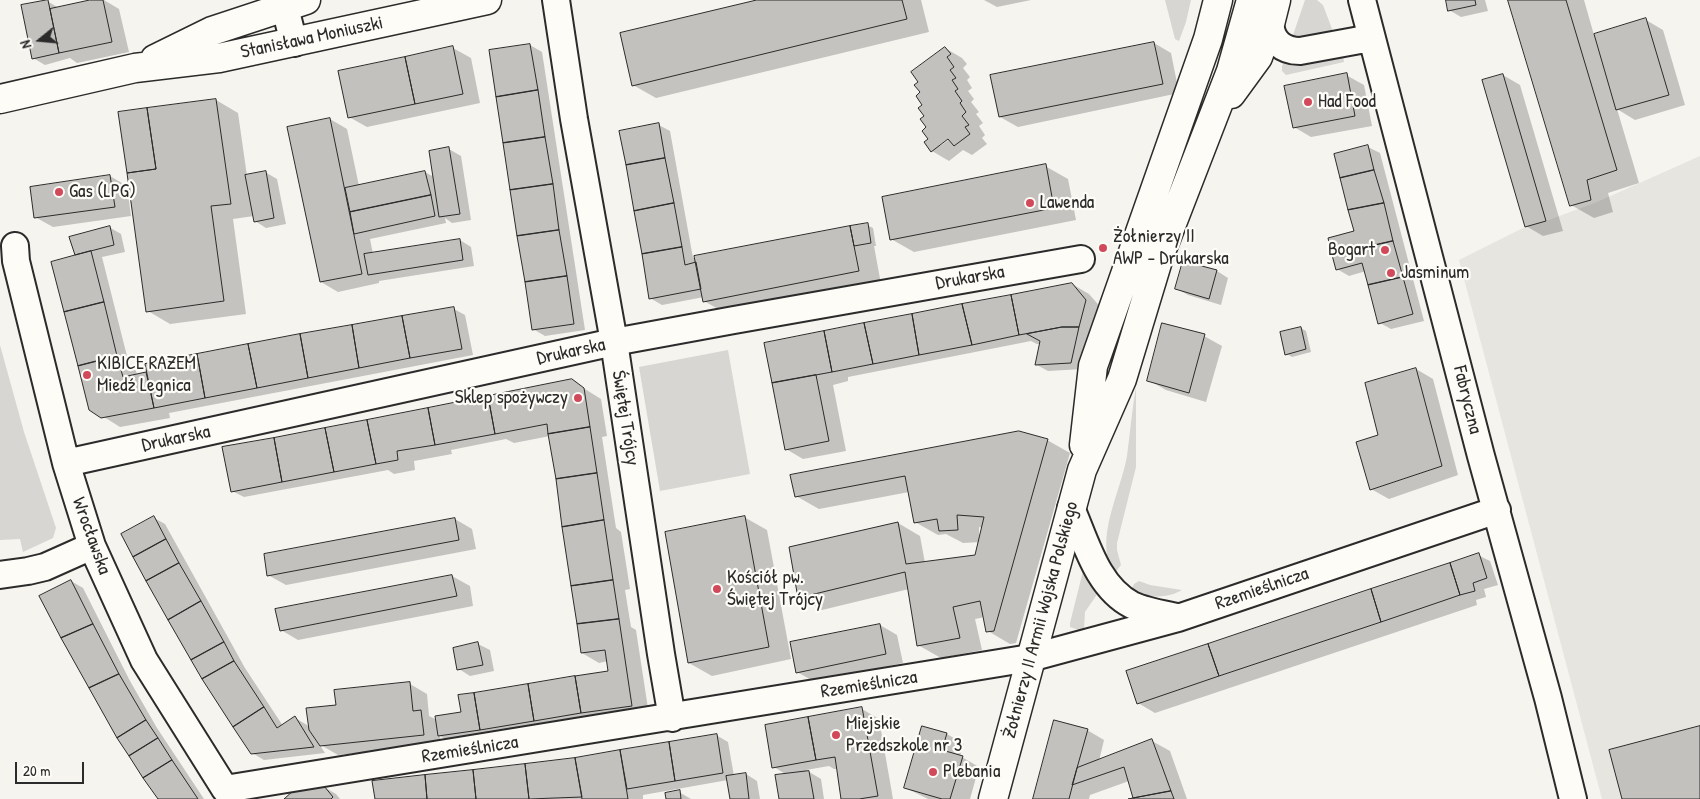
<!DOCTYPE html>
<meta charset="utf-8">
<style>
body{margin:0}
#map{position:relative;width:1700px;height:799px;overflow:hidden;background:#f5f4ef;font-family:"Patrick Hand",sans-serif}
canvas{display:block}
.north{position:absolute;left:15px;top:15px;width:50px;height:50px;-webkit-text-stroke:4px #fdfcf7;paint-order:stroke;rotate:253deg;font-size:14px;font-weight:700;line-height:20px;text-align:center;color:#2b2b2b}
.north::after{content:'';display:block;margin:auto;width:18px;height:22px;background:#2b2b2b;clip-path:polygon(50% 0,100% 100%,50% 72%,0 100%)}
.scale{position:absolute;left:15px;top:762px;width:69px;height:22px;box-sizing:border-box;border:2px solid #2b2b2b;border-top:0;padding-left:6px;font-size:15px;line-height:18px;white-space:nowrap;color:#2b2b2b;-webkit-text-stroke:4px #fdfcf7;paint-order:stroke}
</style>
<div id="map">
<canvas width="1700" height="799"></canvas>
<div class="north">N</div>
<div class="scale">20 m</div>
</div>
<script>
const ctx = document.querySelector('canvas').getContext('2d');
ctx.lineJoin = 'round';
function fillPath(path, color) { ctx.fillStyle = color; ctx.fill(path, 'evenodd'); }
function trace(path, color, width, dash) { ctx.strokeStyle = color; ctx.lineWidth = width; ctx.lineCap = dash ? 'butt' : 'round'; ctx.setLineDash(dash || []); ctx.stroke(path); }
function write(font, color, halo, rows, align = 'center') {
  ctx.font = font + ' "Patrick Hand",sans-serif'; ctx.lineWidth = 4.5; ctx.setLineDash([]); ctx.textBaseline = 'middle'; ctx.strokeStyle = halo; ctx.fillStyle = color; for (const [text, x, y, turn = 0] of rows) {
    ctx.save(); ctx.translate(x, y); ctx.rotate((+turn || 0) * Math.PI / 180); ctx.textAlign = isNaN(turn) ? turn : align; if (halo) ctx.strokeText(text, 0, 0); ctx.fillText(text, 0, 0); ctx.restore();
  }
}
const built = new Path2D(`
 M1700 156V799H1602L1459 260 1525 227 1546 221 1597 202Z`);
const green = new Path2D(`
 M1165 0H1191L1186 22 1179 41 1175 39Z
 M1305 0H1317L1323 5 1335 37 1299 38 1293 35Z
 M1343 55 1344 62 1286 75 1282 71V66L1286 59Z
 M0 345 24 432 56 528 53 538 23 552 20 539 0 540Z
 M728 350 750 474 660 491 639 367Z
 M1136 387V467L1117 543V550L1121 565 1114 574C1093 539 1121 492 1127 456 1130 433 1132 410 1136 387Z
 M1084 567 1100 590 1085 612 1084 630H1079L1070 627V623Z
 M1139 581 1150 585 1182 590C1167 599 1147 598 1131 590L1134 584Z`);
const shadow = new Path2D(`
 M96 0H104L119 9 129 52 77 63 70 58 45 65 33 58 47 1 59 8Z
 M762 0H921L929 32 656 98 633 85Z
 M984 0H1031L997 7Z
 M1447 0H1485L1488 11 1461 17 1449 10Z
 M1509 0H1584L1594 35 1646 20 1663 30 1685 105 1635 120 1617 109 1639 183 1608 193 1613 212 1594 218 1571 205Z
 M1154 43 1171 53 1179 93 1018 127 1000 117Z
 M530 45 542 52 585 330 545 336 533 329Z
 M453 48 471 58 480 103 367 127 349 117Z
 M945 48 962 58 967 64 963 68 970 77 967 80 972 88 968 91 974 99 971 102 979 112 976 114 983 123 979 126 985 135 982 138 987 144 972 155 963 150 949 161 932 151 922 93ZM954 136 940 146V143Z
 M1346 75 1364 85 1372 126 1311 137 1294 127Z
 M1503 75 1520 85 1563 231 1543 236 1526 226Z
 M216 100 238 113 247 176 265 172 277 179 286 224 266 228 255 221 254 216 233 219 246 314 170 324 148 311Z
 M330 119 347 129 359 186 425 172 434 177 449 149 461 156 471 220 452 223 445 218 446 223 370 239 373 254 460 240 471 247 474 266 379 281V283L338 292 321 282Z
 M659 125 670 131 693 258 867 225 873 228 876 246H874L881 284 727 314 704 301V297L662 305 650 298Z
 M1368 147 1380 153 1424 321 1391 329 1380 323 1366 271 1349 276 1337 269 1355 232Z
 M1045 166 1068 179 1076 220 914 252 891 239Z
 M110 176 127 186 131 216 53 227 35 217Z
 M109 227 121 234 125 252 102 257 129 364 135 367 137 375 146 373 148 375 454 309 465 315 473 355 169 413 170 418 120 427 104 417 76 256 71 237Z
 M1184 262 1217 271 1228 278 1221 305 1188 295 1177 289Z
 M1072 284 1089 294 1103 310 1083 369 1048 371 1037 365 1040 344H1037L1031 341 848 377V381L833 385 846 451 803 459 786 449 765 344Z
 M1301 328 1306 331 1311 352 1292 357 1287 354Z
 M1204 336 1222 346 1206 402 1166 390 1148 380Z
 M1416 369 1433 379 1458 475 1389 499 1371 489Z
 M572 381 601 399 607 436 602 437 616 528 621 532 630 589 625 590 631 627 636 630 649 715 450 742 440 736 441 745 338 755 319 744 325 753 264 760 252 753 154 518 165 524 245 668 283 726 295 718 307 725 310 730 337 706 410 684 427 694 429 716 437 720 610 672 608 661 599 663 582 653 550 436 514 443 506 439 451 450 452 454 414 461 415 470 394 474 388 470 244 497 232 491Z
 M1047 440 1070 453 1016 643 1010 644 988 631 985 617 975 619 982 650 941 658 918 645 909 589 822 610 799 597 898 523 920 536 925 563 976 556 980 542 963 543 946 534 938 535 915 522 909 492 819 509 796 496ZM979 527 983 528 979 539Z
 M744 517 767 530 791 659 712 676 689 663Z
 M455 519 472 529 476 549 286 585 268 575Z
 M1478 555 1490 561 1498 585 1484 589 1486 597 1476 600 1477 605 1155 713 1138 703Z
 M452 576 470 586 473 606 298 640 281 630Z
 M71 581 83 588 130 681 157 728 204 799H160Z
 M880 625 897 635 903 663 815 682 797 672Z
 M478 644 490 650 494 671 470 676 459 669Z
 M862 709 879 719 893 799H842L838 769H834L829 766 806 770 821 779 824 799H780L787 775 774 767Z
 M1087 730 1104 740 1099 761 1152 741 1170 751 1187 799H1135L1129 781 1090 795 1089 799H1034Z
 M947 734 964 744 960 756 979 767 970 799H928L906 788Z
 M716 735 728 742 734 776 746 774 757 781 760 799H731L728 780 643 795V799H376L576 759Z
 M324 787 336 794 340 799H286Z
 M679 792 691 799H668Z`);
const building = new Path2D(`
 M48 0 59 53 32 59 21 5Z
 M90 0H103L112 42 59 53 50 9Z
 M757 0H902L907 19 632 86 620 33Z
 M1446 0H1475L1476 5 1448 11Z
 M1508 0H1566L1617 170 1587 180 1591 200 1570 206Z
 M1646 18 1669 95 1616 110 1594 34Z
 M1154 42 1163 84 999 117 990 75Z
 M530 44 538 90 496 97 489 50Z
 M453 46 463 94 415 104 405 57Z
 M945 47 951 54 947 57 954 67 950 70 956 78 952 80 958 89 955 91 962 101 960 103 966 112 962 116 969 125 965 127 970 134 954 146 948 139 931 152 924 142 928 139 922 131 926 127 920 119 924 116 918 108 922 105 916 96 920 92 914 85 918 82 911 72Z
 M405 57 415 104 348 118 338 71Z
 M1347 73 1355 116 1293 128 1284 86Z
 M1503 74 1546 221 1525 227 1482 80Z
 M538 90 545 137 503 143 496 97Z
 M216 99 231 204 211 206 224 301 146 312 127 173 156 169 147 108Z
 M147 108 156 169 127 173 118 112Z
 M330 118 362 274 320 282 287 127Z
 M659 123 665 158 626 165 619 131Z
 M545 137 553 184 510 190 503 143Z
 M1368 145 1374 170 1340 178 1334 154Z
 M449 147 460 214 439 217 429 151Z
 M665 158 674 203 634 211 626 165Z
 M1046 164 1054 208 890 240 882 197Z
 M1374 170 1384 203 1348 210 1340 178Z
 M266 171 274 218 254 222 245 175Z
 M425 171 431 195 350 212 345 188Z
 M110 175 115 207 34 218 30 187Z
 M553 184 559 230 517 236 510 190Z
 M431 195 435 216 354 234 350 212Z
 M674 203 682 247 642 254 634 211Z
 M1384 203 1393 241 1332 255 1328 238 1354 231 1348 210Z
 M868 223 871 243 854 246 850 226Z
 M110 226 114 245 75 255 69 237Z
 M850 226 859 271 703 302 694 256Z
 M559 230 567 276 525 282 517 236Z
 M460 239 463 260 368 275 364 254Z
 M1393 241 1403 277 1368 285 1362 263 1336 270 1332 255Z
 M682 247 685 265 696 262 701 289 649 299 642 254Z
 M91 251 104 302 64 312 51 262Z
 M1183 261 1217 270 1209 299 1175 289Z
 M567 276 574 324 532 330 525 282Z
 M1403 277 1413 314 1378 324 1368 285Z
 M1072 283 1086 300 1079 327H1062L1019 335 1011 295Z
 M1011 295 1019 335 972 345 962 304Z
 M104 302 117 356 78 366 64 312Z
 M962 304 972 345 919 355 912 314Z
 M454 307 462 349 410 358 402 316Z
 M912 314 919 355 873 364 864 323Z
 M402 316 410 358 359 368 352 325Z
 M864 323 873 364 832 372 824 331Z
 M1162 323 1205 334 1189 393 1147 381Z
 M352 325 359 368 308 378 300 334Z
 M1062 327H1079L1071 363 1035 365 1040 341 1027 334Z
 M1301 327 1306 349 1285 355 1280 332Z
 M824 331 832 372 772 383 764 343Z
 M300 334 308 378 257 388 248 344Z
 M248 344 257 388 205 398 197 354Z
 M197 354 205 398 154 408 145 364Z
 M117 356 123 377 146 372 154 408 101 418 89 410 78 366Z
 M1416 368 1442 466 1370 490 1356 442 1378 435 1365 383Z
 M816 375 829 441 785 450 772 383Z
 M572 379 584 388 590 427 548 434 547 424 495 434 488 396Z
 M488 396 495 434 435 445 428 408Z
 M428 408 435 445 397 451 398 460 376 464 367 420Z
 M367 420 376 464 334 472 325 428Z
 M590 427 597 473 556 479 548 434Z
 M325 428 334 472 282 482 274 438Z
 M1019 431 1048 439 994 631 986 632 980 601 953 607 960 638 917 646 905 572 798 598 789 547 898 522 906 564 975 555 984 517 957 515 958 530 939 531 937 519 914 523 905 476 795 497 790 475Z
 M274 438 282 482 231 492 222 447Z
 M597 473 604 520 562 527 556 479Z
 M154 516 166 539 133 557 121 534Z
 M745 516 769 647 688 663 665 532Z
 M455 518 459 540 267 576 264 554Z
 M604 520 613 580 571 586 562 527Z
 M166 539 179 563 146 581 133 557Z
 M1479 553 1487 578 1473 583 1475 591 1460 595 1450 563Z
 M179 563 201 601 168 620 146 581Z
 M1450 563 1460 595 1381 622 1371 589Z
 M452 575 457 596 280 631 275 609Z
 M71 580 93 624 61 638 39 596Z
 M613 580 619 619 577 624 571 586Z
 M1371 589 1381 622 1219 676 1208 644Z
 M201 601 224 642 191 660 168 620Z
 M619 619 632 706 581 713 575 676 608 671 605 650 581 653 577 624Z
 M93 624 119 674 89 688 61 638Z
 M880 624 886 654 796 673 790 642Z
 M224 642 234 661 202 679 191 660Z
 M478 642 483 665 457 670 453 648Z
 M1208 644 1219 676 1137 704 1126 671Z
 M234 661 264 707 233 727 202 679Z
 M119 674 146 720 117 738 89 688Z
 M575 676 581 713 534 721 528 684Z
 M410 682 413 711 421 710 424 735 320 746 309 730 306 708 336 705 334 690Z
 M528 684 534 721 480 730 474 693Z
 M474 693 480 730 438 736 435 716 461 712 458 695Z
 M264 707 277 728 295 716 314 747 251 754 233 727Z
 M862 707 878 796 859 799H841L835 757 816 760 808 717Z
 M808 717 816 760 772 768 765 725Z
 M146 720 158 738 129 756 117 738Z
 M1054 720 1088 729 1077 768 1069 799H1033Z
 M922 726 947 733 942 750 963 756 950 799H942L904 788Z
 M1700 726V799H1622L1609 750Z
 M717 734 723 773 675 781 669 742Z
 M158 738 172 760 143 778 129 756Z
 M1152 739 1171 791 1133 798 1124 767 1072 785 1077 768Z
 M669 742 675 781 627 789 620 750Z
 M620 750 628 799H582L575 758Z
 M575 758 582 797 529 799 525 764Z
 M172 760 198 799H158L143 778Z
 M525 764 529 799H476L473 770Z
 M473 770 476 799H427L425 775Z
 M809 771 814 799H779L775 775Z
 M746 773 749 799H730L726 776Z
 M425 775 427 799H375L372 781Z
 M324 786 333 797 331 799H284L294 790Z
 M680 790 681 799H666L665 793Z
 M1171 791 1174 799H1128L1133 798Z`);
const street = new Path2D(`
 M283 0 294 43
 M556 0 574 119 614 342 661 654 672 718
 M1362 0 1481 456 1548 698 1573 799
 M1270 24C1272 41 1282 51 1300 51L1371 38
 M15 246 16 261 66 463 92 546 144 660 225 789 233 799
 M66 463 614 342 734 320 1081 259
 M1071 508C1086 542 1097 587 1132 605 1145 611 1163 614 1177 617
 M0 575 28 571 45 567 92 546
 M225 789 1030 658 1178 618 1497 510`);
const secondary = new Path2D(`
 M155 59 212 31 306 0
 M1231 94 1258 57 1270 24 1276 0
 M0 99 135 68 219 58 487 0
 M1084 445 1093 366 1208 39 1218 0
 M993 799 1082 470 1122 379 1159 257 1231 71 1251 0`);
const markers = [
 [1308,102,5,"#d1495b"],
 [59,192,5,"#d1495b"],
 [1030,203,5,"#d1495b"],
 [1103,248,5,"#d1495b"],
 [1385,250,5,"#d1495b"],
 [1391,273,5,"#d1495b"],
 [87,375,5,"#d1495b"],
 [578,398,5,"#d1495b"],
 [717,589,5,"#d1495b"],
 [836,735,5,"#d1495b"],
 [933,772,5,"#d1495b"]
];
const streetNames = [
 ["Stanisława Moniuszki",312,38,-12],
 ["Drukarska",970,278,-10],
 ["Drukarska",571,352,-12],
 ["Fabryczna",1467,400,76],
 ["Świętej Trójcy",625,418,81],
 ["Drukarska",176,439,-12],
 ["Wrocławska",91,536,70],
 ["Rzemieślnicza",1262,589,-19],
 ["Żołnierzy II Armii Wojska Polskiego",1041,620,-75],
 ["Rzemieślnicza",869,685,-9],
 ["Rzemieślnicza",470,750,-9]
];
const poiNames = [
 ["Had Food",1318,102],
 ["Gas (LPG)",69,192],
 ["Lawenda",1040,203],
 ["Żołnierzy II",1113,237],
 ["AWP - Drukarska",1113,259],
 ["Bogart",1375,250,"right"],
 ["Jasminum",1401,273],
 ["KIBICE RAZEM",97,364],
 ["Miedź Legnica",97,386],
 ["Sklep spożywczy",568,398,"right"],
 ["Kościół pw.",727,578],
 ["Świętej Trójcy",727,600],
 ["Miejskie",846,724],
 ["Przedszkole nr 3",846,746],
 ["Plebania",943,772]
];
fillPath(built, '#e6e5e0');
fillPath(green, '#d7d6d2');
fillPath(shadow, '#0003');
fillPath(building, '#c2c1be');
trace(building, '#2b2b2b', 1);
trace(street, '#2b2b2b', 30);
trace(secondary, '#2b2b2b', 31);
trace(street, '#fdfcf7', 26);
trace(secondary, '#fdfcf7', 28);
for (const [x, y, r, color] of markers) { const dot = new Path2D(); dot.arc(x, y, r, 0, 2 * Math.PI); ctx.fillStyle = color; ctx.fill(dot); trace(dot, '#fdfcf7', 2); }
write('19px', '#2b2b2b', '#fdfcf7', streetNames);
write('19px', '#2b2b2b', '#fdfcf7', poiNames, 'left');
</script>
